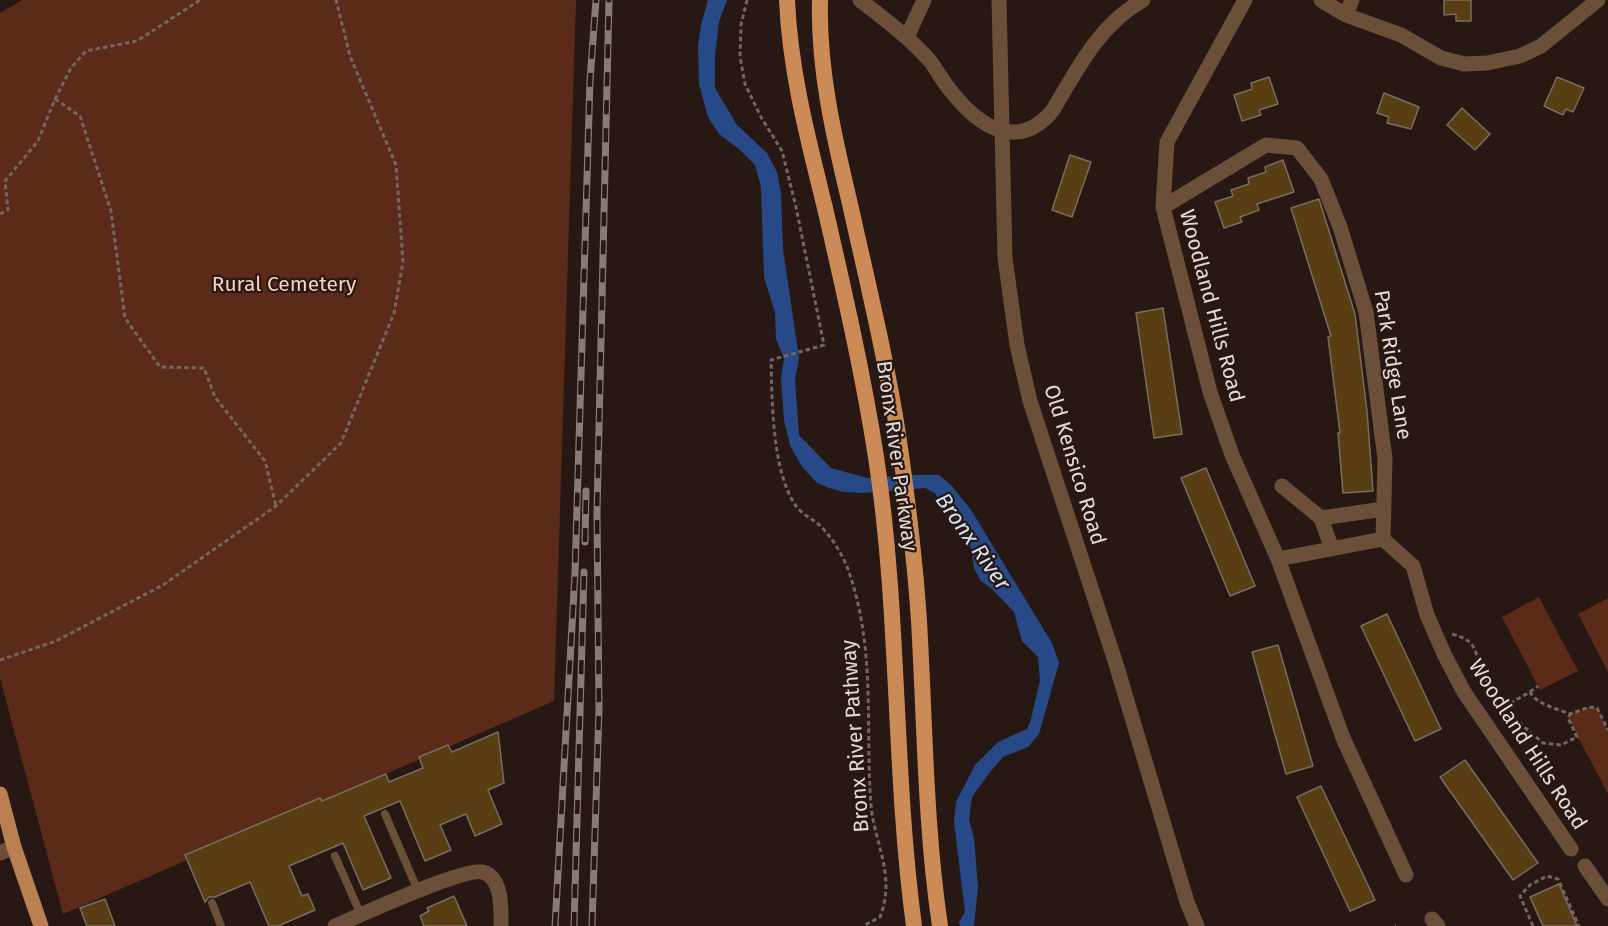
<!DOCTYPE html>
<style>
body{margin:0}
canvas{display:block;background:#271813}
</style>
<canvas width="1608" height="926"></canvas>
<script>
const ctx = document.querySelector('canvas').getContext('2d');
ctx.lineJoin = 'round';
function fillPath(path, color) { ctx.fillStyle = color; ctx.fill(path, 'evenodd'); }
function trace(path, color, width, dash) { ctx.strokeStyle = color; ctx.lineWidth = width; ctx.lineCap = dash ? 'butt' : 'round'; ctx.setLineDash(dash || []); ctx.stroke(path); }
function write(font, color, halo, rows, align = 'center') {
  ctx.font = font + ' "Fira Sans",sans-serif'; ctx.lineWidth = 4.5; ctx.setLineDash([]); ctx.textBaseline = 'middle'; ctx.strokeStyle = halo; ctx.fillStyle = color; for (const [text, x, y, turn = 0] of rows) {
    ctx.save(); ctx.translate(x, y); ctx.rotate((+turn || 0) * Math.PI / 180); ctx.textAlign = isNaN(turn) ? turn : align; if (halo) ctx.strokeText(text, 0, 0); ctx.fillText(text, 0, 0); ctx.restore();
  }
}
const green = new Path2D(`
 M22 0H576L554 701 63 914 0 678V13Z
 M1539 597 1578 671 1540 690 1502 617Z
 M1608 598V672L1578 614Z
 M1589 707 1597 708 1608 730V794L1568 718 1570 714Z`);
const water = new Path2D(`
 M708 0H727L719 22 715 55V88L737 125 767 153 777 172 781 193 783 249 799 358 795 380 799 435 831 468 867 478 916 475H939L952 486 971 510 1052 643 1059 663 1039 734 1028 747 1003 757 990 772 972 797 969 819 974 839 978 887 974 926H960L959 922 965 912 954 822 956 802 975 765 998 742 1027 729 1031 719 1040 680 1038 657 1022 641 1014 612 992 589 981 581 974 568 971 548 952 514 944 509 935 493 925 488 864 493 844 492 829 488 817 483 803 468 790 446 784 420 781 378 784 359 776 339 775 313 764 277 761 187 755 165 739 149 719 134 708 117 699 84 698 45 701 25Z`);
const building = new Path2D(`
 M1444 0H1471V21H1456V14L1444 15Z
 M1269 77 1278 104 1259 110 1261 115 1242 121 1234 95 1252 89 1251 83Z
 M1557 77 1584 88 1573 112 1566 109 1563 115 1544 106Z
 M1384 93 1419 107 1411 129 1387 123 1389 117 1377 113Z
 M1462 108 1490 134 1475 150 1447 125Z
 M1070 155 1091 162 1072 217 1052 210Z
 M1283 160 1294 192 1257 204 1259 210 1240 217 1242 222 1224 228 1215 202 1233 196 1231 190 1249 184 1248 178 1266 172 1265 167Z
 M1319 199 1355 314 1367 411 1373 491 1343 493 1338 433H1340L1328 337 1331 336 1291 208Z
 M1163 308 1182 434 1154 438 1136 313Z
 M1206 468 1255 586 1230 596 1181 478Z
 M1387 614 1441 729 1415 741 1361 626Z
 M1278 645 1313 766 1286 774 1252 652Z
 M498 732 504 783 488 790 502 824 475 836 466 814 440 825 451 850 425 861 400 801 364 816 391 878 363 890 343 843 289 866 302 896 308 894 315 910 278 926H269L250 882 215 897H209L205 902 185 855 320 798 322 801 386 774 389 782 423 768 419 757 448 745 452 752Z
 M1465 760 1538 863 1513 880 1440 777Z
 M1321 786 1375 900 1350 911 1297 797Z
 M1559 884 1577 926H1543L1530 897Z
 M454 896 467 926H424L420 916 429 911 427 908Z
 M105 899 115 926H87L80 908Z`);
const path = new Path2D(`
 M747 0 741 25 740 57 745 84 761 117 782 151 796 207 824 345 771 360C772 401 772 472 796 506 801 513 810 518 817 523 831 535 843 555 849 572 876 651 865 725 871 806 875 845 896 876 880 917L863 926
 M55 99 80 116 111 211 125 318 160 367 204 368 215 397 265 461 276 506
 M0 214 8 210 5 181 38 141 55 99 71 68 86 51 137 41 200 0
 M1452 634C1477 641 1474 649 1481 669 1485 682 1497 696 1507 705L1530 692C1536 704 1558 709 1570 714L1589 707 1597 708 1608 730
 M0 660 56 641 163 585 276 506 341 443 394 313 403 262 396 165 350 56 336 0
 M1530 692 1538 686
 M1507 705 1508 713 1543 743 1561 745 1577 737 1568 718 1570 714
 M1395 926H1396
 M1533 926 1520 896 1530 885 1547 876 1558 879 1579 926`);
const service = new Path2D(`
 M385 814 418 891
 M335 856 361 915
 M212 903 221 926`);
const minor = new Path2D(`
 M860 0C884 19 909 37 930 61 937 70 943 82 951 91 978 126 1018 153 1053 110 1078 68 1099 25 1143 0
 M999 0 1005 258 1017 345 1030 401 1116 664 1187 902 1197 926
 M1245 0 1167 142 1163 207 1210 392 1232 455 1278 559 1343 738 1406 875
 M1321 0 1346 15 1401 35 1441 58 1464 64 1487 63 1520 56 1541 46 1598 0
 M1346 15 1352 0
 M907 37 924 0
 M1163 207 1266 145 1297 148 1321 179 1340 227 1366 312 1385 459 1383 539
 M1282 486 1321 518 1384 509
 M1321 518 1332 549
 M1278 559 1383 539 1413 566 1427 615 1445 656 1464 692 1571 849
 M0 853 14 847
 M1585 866 1608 899
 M1432 919 1438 926`);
const tertiary = new Path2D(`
 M335 926C359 916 464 867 483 872 503 878 501 910 501 926`);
const primary = new Path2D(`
 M0 794 14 847 41 926`);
const trunk = new Path2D(`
 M787 0C790 71 808 139 825 208 844 291 863 373 876 457 900 613 893 770 914 926
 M820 0C818 69 834 137 850 204 867 281 886 357 898 434 907 496 915 559 919 621 925 723 925 825 940 926`);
const rail = new Path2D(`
 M585 542 586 491
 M555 926 575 573 590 80 596 0
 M574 926 584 572
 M592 926 599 709 597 513 609 0`);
const parkNames = [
 ["Rural Cemetery",284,285]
];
const streetNames = [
 ["Woodland Hills Road",1211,306,75],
 ["Park Ridge Lane",1392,365,81],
 ["Bronx River Parkway",896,456,82],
 ["Old Kensico Road",1074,465,73],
 ["Bronx River Pathway",856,736,-94],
 ["Woodland Hills Road",1527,745,57]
];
const waterNames = [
 ["Bronx River",972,542,55]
];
fillPath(green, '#5b2a18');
fillPath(water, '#284988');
fillPath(building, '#593e14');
trace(building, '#796d5f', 1.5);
trace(path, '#736661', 3, [4.5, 3]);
trace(service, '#6b4f39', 8);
trace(minor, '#6b4f39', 15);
trace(tertiary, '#6b4f39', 15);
trace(primary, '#bb8052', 15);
trace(trunk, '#cb8a56', 16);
trace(rail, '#887b76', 7);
trace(rail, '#271813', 4.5, [14]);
write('21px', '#fed0bf', '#271813', parkNames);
write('21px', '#e5dad6', '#271813', streetNames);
write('italic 22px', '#d7e2f5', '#271813', waterNames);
</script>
